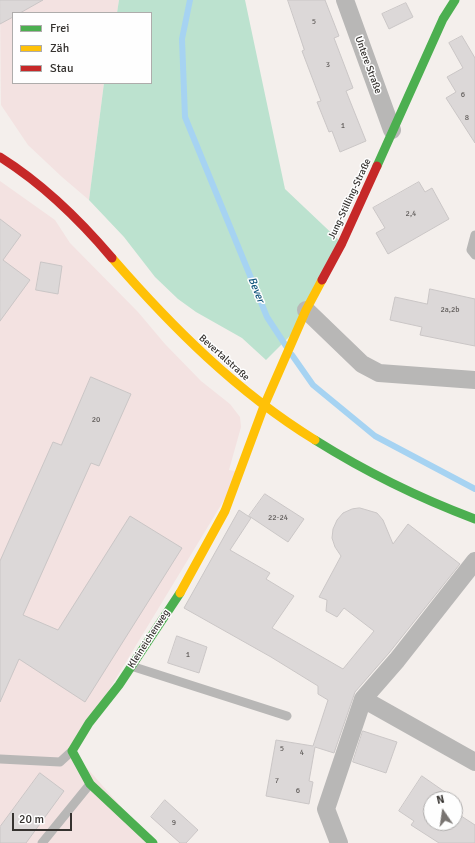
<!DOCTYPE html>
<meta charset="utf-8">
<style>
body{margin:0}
#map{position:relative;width:475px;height:843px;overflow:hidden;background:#f4efec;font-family:Signika,sans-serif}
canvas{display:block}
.legend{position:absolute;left:12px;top:12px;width:140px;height:72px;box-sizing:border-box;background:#fefefe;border:1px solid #aeacab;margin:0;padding:5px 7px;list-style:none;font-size:12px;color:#35322f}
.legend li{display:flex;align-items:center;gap:8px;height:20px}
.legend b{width:20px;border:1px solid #aeacab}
.north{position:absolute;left:423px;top:791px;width:40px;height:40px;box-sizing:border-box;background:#fefefe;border:1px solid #aeacab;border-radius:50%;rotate:347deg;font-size:11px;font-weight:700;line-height:16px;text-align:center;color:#35322f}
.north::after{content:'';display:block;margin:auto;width:14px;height:18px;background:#787471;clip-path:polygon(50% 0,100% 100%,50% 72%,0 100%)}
.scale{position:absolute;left:12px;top:813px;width:60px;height:18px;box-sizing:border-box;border:2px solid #35322f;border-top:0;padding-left:5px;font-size:12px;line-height:14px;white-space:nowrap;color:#35322f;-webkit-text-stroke:3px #fefefe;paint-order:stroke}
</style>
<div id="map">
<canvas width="475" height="843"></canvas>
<ul class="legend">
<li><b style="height:5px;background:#4caf50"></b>Frei</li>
<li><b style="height:5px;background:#ffc107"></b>Zäh</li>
<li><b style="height:5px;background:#c62828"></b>Stau</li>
</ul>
<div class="north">N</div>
<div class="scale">20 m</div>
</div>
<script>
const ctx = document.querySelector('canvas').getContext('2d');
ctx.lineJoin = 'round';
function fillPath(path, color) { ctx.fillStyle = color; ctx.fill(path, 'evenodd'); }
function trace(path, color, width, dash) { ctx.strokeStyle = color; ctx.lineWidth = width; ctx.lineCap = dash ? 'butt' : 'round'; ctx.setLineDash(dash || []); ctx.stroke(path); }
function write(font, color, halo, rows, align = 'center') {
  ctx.font = font + ' Signika,sans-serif'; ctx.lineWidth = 3; ctx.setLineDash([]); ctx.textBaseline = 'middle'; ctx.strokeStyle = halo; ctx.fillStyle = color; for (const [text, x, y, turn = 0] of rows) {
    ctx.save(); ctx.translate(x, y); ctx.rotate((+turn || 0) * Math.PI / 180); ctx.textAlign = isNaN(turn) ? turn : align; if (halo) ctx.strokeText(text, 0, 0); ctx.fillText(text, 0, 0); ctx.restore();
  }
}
const industrial = new Path2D(`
 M0 0H119L117 13H13V83H104L89 200 62 177 28 145 1 105Z
 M0 181 55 220 70 243 138 312 165 344 201 381 230 404 240 417 241 427 229 470 241 472 72 751 153 843H0Z`);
const green = new Path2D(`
 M119 0H245L285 189 342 243 298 328 266 360 242 338 196 312 178 299 155 277 124 237 89 200 104 83H151V13H117Z`);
const stream = new Path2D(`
 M190 0 182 39 185 117 267 317 286 346
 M292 355 313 385 375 436 475 489`);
const building = new Path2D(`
 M0 0H43L20 13H13V17L0 24Z
 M288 0H325L339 36 334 38 353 88 346 91 366 141 340 152 332 131 329 132 317 102 321 101 302 51 304 50Z
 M406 3 413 17 389 29 382 14Z
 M462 36 475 58V143L446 98 456 92 447 77 463 68 449 43Z
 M419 182 425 192 432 188 449 219 388 254 376 233 385 228 373 208Z
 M0 219 21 235 3 260 30 280 0 321Z
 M41 262 62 266 58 294 36 290Z
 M430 289 475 299V346L420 335 422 327 390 320 395 297 427 304Z
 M91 377 131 394 99 466 91 463 23 615 58 630 130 516 182 548 85 702 19 659 0 702V561L53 442 61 445Z
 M265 494 304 519 288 542 249 516Z
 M360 508 377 513 383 520 393 544 408 524 460 564 389 653 355 692 334 753 315 747 309 781 313 782 309 804 266 796 276 740 313 746 328 700 318 694V686L271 657 184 608 239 510 251 518 230 550 270 573 266 579 294 596 272 628 343 669 374 631 344 608 337 617 326 611 327 600 319 597 341 556 335 547 332 538 333 529 337 520 343 513 352 509Z
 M177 636 207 647 199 673 168 663Z
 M363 731 397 742 386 773 353 762Z
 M40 773 64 791 26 843H0V827Z
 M422 776 445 792 440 799H431V823H455V812L475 825V843H439L411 825 414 821 399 811Z
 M165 800 198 830 186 843H180L151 817Z`);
const lane = new Path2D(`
 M475 235 471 250 475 255
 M131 666 287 716
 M0 759 60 762 72 751
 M42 843 90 784`);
const street = new Path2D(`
 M345 0 392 130
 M306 310 362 364 379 373 475 380
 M363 699 397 660 475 561
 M339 843 326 809 363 699 475 762`);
const fast = new Path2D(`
 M377 166 443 19 455 0
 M315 440C366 472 419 498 475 519
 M153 843 90 784 72 751 89 723 119 685 180 593`);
const slow = new Path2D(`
 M112 258C172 327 237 392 315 440
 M180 593 225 511 264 406 306 310 322 280`);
const jam = new Path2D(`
 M0 157C43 184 79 219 112 258
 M322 280 342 243 377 166`);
const numberNames = [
 ["5",314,22],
 ["3",328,65],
 ["6",463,95],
 ["8",467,118],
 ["1",343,126],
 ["2,4",411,214],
 ["2a,2b",450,310],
 ["20",96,420],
 ["22-24",278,518],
 ["1",188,655],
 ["5",282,749],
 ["4",302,753],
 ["7",277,781],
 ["6",298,791],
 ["9",174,823]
];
const streetNames = [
 ["Untere Straße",368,65,70],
 ["Jung-Stilling-Straße",350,199,-65],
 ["Bevertalstraße",224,358,42],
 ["Kleineichenweg",149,639,-57]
];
const waterNames = [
 ["Bever",256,290,68]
];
fillPath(industrial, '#f3e2e1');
fillPath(green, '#bce2cf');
trace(stream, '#a6d3f2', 6);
fillPath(building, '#dcd8d8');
trace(building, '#cac6c6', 1);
trace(lane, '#b8b7b6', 9);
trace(street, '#b8b7b6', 18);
trace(fast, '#4caf50', 9);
trace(slow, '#ffc107', 9);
trace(jam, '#c62828', 9);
write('8px', '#625e5c', null, numberNames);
write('10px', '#35322f', '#fefefe', streetNames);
write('italic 11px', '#15577d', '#fefefe', waterNames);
</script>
